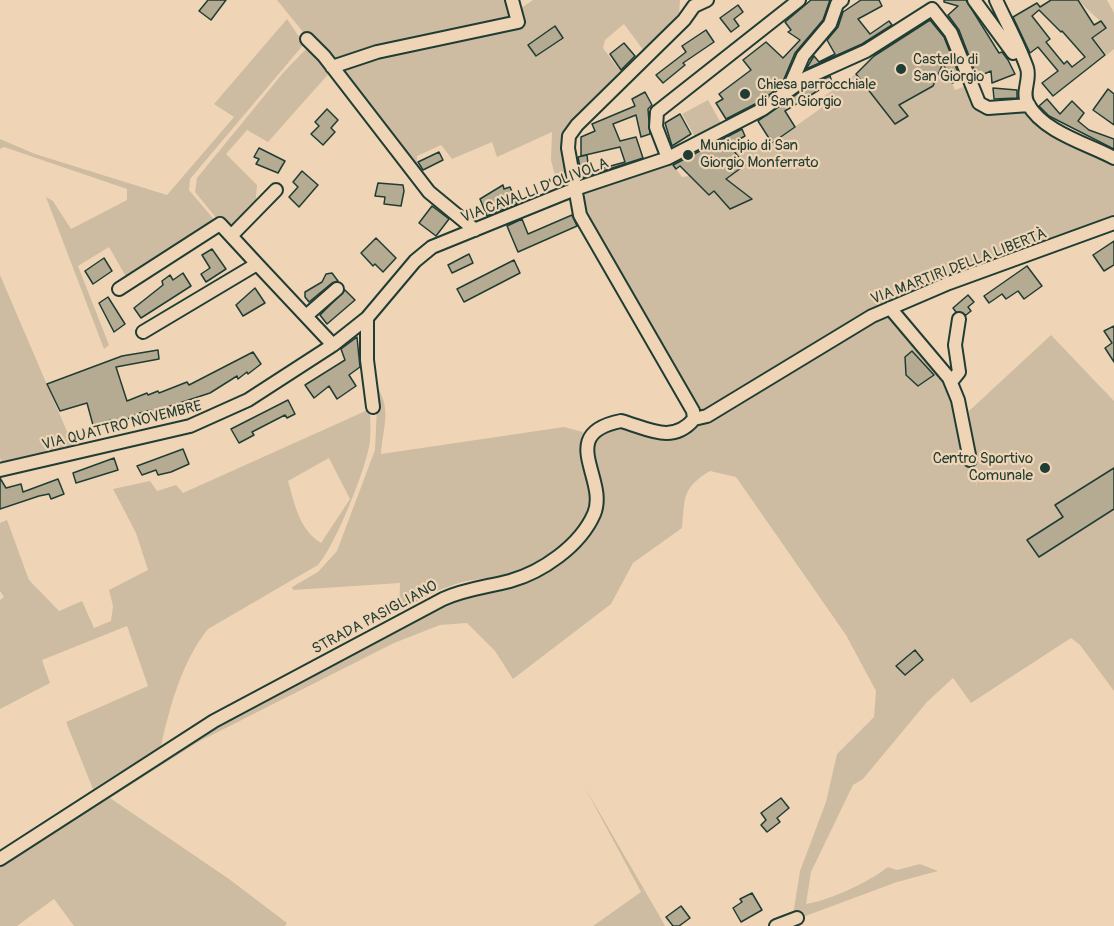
<!DOCTYPE html>
<meta charset="utf-8">
<style>
body{margin:0}
canvas{display:block;background:#efd5b6}
</style>
<canvas width="1114" height="926"></canvas>
<script>
const ctx = document.querySelector('canvas').getContext('2d');
ctx.lineJoin = 'round';
function fillPath(path, color) { ctx.fillStyle = color; ctx.fill(path, 'evenodd'); }
function trace(path, color, width, dash) { ctx.strokeStyle = color; ctx.lineWidth = width; ctx.lineCap = dash ? 'butt' : 'round'; ctx.setLineDash(dash || []); ctx.stroke(path); }
function write(font, color, halo, rows, align = 'center') {
  ctx.font = font + ' Pangolin,sans-serif'; ctx.lineWidth = 4.5; ctx.setLineDash([]); ctx.textBaseline = 'middle'; ctx.strokeStyle = halo; ctx.fillStyle = color; for (const [text, x, y, turn = 0] of rows) {
    ctx.save(); ctx.translate(x, y); ctx.rotate((+turn || 0) * Math.PI / 180); ctx.textAlign = isNaN(turn) ? turn : align; if (halo) ctx.strokeText(text, 0, 0); ctx.fillText(text, 0, 0); ctx.restore();
  }
}
const green = new Path2D(`
 M277 0H513L518 10 533 0H680L679 13 644 51 624 24 605 40 603 48 621 72 567 129 564 156 569 189 559 192 551 160 552 132 497 157 492 142 452 159 441 145 417 156V165L412 166Z
 M1079 0H1107L1114 13V49L1107 55 1093 38 1106 28C1098 17 1087 11 1079 0Z
 M287 19 304 44 190 179 189 190 217 223 134 276 125 275 109 247 78 266 109 345 104 349 46 197 53 201 71 229 127 200V189L4 147 0 149V139L35 154 167 195 234 117 214 104Z
 M305 50H315L332 70 268 142 247 130 226 154 257 185 255 209 231 236 195 192 197 178 283 73Z
 M943 63 955 90 968 85 983 109 1028 108 1114 162V218L876 308 711 409 700 410 694 407 583 213 580 203 583 188 670 161 682 177 690 176 709 195 714 191 730 209 752 199 726 179 745 165 732 148 772 143 824 106 820 99 856 74 895 124 907 116 899 105 933 86Z
 M708 100 722 125 695 137 682 114Z
 M0 275 75 450 4 467 0 458Z
 M891 314 949 378 977 487 969 411 1051 335 1114 401V691L1080 645 1071 638 971 703 953 678 927 702 863 779 853 785 811 872 806 904C830 900 869 882 888 867L897 870 920 864 938 871 897 882 800 918 793 915 800 871 826 802 837 754 874 717 876 691 846 635 736 477 710 471C682 488 685 497 682 528L633 563 611 604 513 679 495 651 467 623 440 625 394 643 198 742 110 798 229 879 287 923 285 926H74L54 899 17 926H0V866L216 725 444 602 551 565 598 514 593 458 596 440 609 428 638 430 661 440 675 436 725 407 736 406 778 381 794 368Z
 M374 383C393 407 383 426 381 454L564 427 583 432C582 440 579 451 580 459 583 476 594 485 592 503 587 533 531 571 502 576 485 579 469 579 453 585 434 591 416 602 399 611L400 583 293 590 292 587 318 572 337 551 375 450 377 406Z
 M370 409C370 419 371 431 370 441 367 467 335 546 318 565L208 629C182 661 170 706 161 746L93 789 66 722 148 686 127 626 42 660 50 683 0 709V600L4 597 0 591V523L7 520 29 580 59 611 82 601 94 628 111 621 113 606 109 590 148 570 136 533 113 489 150 481 157 491 176 485 183 493ZM329 458 350 499 321 543C299 529 295 505 288 481Z
 M584 786 659 915 665 926H593L641 892Z`);
const building = new Path2D(`
 M208 0H226L211 20 199 11Z
 M811 0H830L823 20 795 53 781 86 759 102 726 119 716 103 723 99 719 94 751 70 743 60 766 42 783 58 800 40 788 32 791 30 785 22Z
 M861 0H879L882 6 858 19 870 34 889 21 892 25 862 44 806 69 814 56 819 62 835 54 827 40 838 27 843 12Z
 M944 0H966L999 53 1002 52 1008 60 1015 74 992 83 991 71 977 77 959 30 948 15 958 6 944 2Z
 M1051 0H1078L1094 25 1101 21 1106 28 1092 38 1105 55 1053 96 1042 83 1058 71 1038 47 1030 53 1013 17 1037 3 1040 7ZM1039 10 1061 32 1062 31 1085 57 1072 67 1067 61 1064 64 1046 42 1050 39 1032 16Z
 M738 5 743 12 734 19 739 26 731 32 720 18Z
 M930 20 944 37 961 80 952 83 943 63 933 86 899 105 908 116 895 124 856 74 874 56Z
 M555 26 563 38 536 56 528 45Z
 M706 30 714 42 683 63 685 65 663 83 656 75 686 52 682 46Z
 M624 43 635 56 621 70 610 54Z
 M830 76 832 82 785 111 795 127 772 143 758 121 810 85Z
 M993 88 1017 90V98L994 99Z
 M1108 89 1114 94V125L1093 110Z
 M645 92 652 105 648 109 650 134 641 137 636 115 613 124 620 141 636 137 643 158 582 178 578 157 587 155 589 172 625 162 620 147 581 156V137L595 131 592 124 635 106 632 99Z
 M1047 99 1060 114 1072 101 1084 113 1078 121 1089 130 1114 139V149L1049 116 1039 106Z
 M327 109 338 120 331 128 335 132 323 145 311 134 319 126 315 122Z
 M680 114 691 134 672 146 665 123Z
 M742 129 745 136 729 145 745 165 726 179 752 199 730 209 714 191 709 195 680 166 676 169 673 165Z
 M259 148 285 161 278 173 256 164 259 159 254 157Z
 M439 152 443 160 423 170 418 162Z
 M302 171 318 185 299 207 289 197 298 187 293 182Z
 M378 183 403 185 404 191 401 206 384 204 385 197 375 196Z
 M503 185 504 189 510 187 517 204 487 216 480 199Z
 M432 206 449 219 436 236 419 223Z
 M572 215 577 226 518 252 507 226 522 219 528 234Z
 M376 238 396 258 383 272 375 264 373 266 361 253Z
 M1114 241V265L1104 271 1093 255Z
 M212 249 226 269 206 282 201 274 210 268 202 255Z
 M469 254 473 263 452 273 448 265Z
 M104 258 112 271 93 284 85 271Z
 M514 260 520 273 464 302 457 289Z
 M1027 266 1042 286 1024 299 1018 291 1006 299 1002 294 989 303 984 296Z
 M183 273 191 286 141 318 134 308 163 285 162 281 170 275 173 280Z
 M332 273 338 281 332 283 309 302 305 297V292L322 282 326 274Z
 M255 288 265 303 243 316 236 305Z
 M345 290 355 300 327 324 320 315Z
 M968 295 974 302 968 307 971 311 966 315 956 312 953 308Z
 M108 297 125 324 114 332 99 303Z
 M1114 326V362L1105 348 1112 343 1104 331Z
 M357 337 360 367 349 375 356 386 337 399 329 386 314 398 305 385 345 360 341 349Z
 M158 350 159 359 116 367 127 401 147 393 148 395 158 391 159 393 187 382 189 385 253 352 261 364 248 374 247 372 238 379 237 376 210 393 152 412 151 410 140 413 115 425 111 420 93 425 87 403 60 411 47 384 122 356Z
 M912 351 934 375 918 386 906 375 905 357Z
 M288 400 295 414 287 418 285 415 252 432 254 435 239 443 231 429Z
 M183 449 189 464 171 472 158 475 156 470 142 475 137 466Z
 M114 458 118 470 76 483 73 473Z
 M1114 468V509L1039 557 1027 540 1063 517 1055 505Z
 M0 478 6 488 21 484 23 492 58 479 64 494 51 499 49 494 39 496 0 509Z
 M915 650 923 660 905 675 896 666Z
 M781 798 789 808 777 818 780 822 767 832 761 825 766 820 761 813Z
 M752 893 762 910 741 922 733 908 742 902 740 899Z
 M681 906 690 918 679 926H673L666 917Z`);
const minor = new Path2D(`
 M974 0 1013 53
 M996 0C1006 22 1019 45 1027 68 1031 80 1021 92 1028 104 1043 132 1088 144 1114 158
 M307 39 324 56 429 192 475 230
 M332 67 377 52 518 22 512 0
 M789 88 803 56 830 24 837 4 842 0
 M668 158 656 127 657 112 799 0
 M231 236 276 190
 M119 289 220 224 257 264
 M890 308 949 378 958 400 970 460
 M306 316 337 289
 M367 318V360L373 407
 M143 332 257 264 333 345
 M951 382 959 372 955 345 959 319
 M694 419 693 411 580 215 568 148 569 136 577 125 684 20 694 6 707 0
 M694 419 707 416 872 316 949 283 1114 223
 M0 470 190 426 248 400 333 345 367 318 415 261 432 247 575 189 668 158 763 109 806 78 866 51 932 9 951 33 979 103 988 108 1029 105
 M0 859 214 721 443 599C465 589 487 587 510 581 542 572 580 546 594 514 609 479 555 434 621 421 647 428 672 445 694 419
 M776 926 797 918`);
const markers = [
 [901,69,6,"#1f3d34"],
 [745,94,6,"#1f3d34"],
 [688,155,6,"#1f3d34"],
 [1045,468,6,"#1f3d34"]
];
const poiNames = [
 ["Castello di",913,60],
 ["San Giorgio",913,77],
 ["Chiesa parrocchiale",757,85],
 ["di San Giorgio",757,102],
 ["Municipio di San",700,146],
 ["Giorgio Monferrato",700,163],
 ["Centro Sportivo",1033,459,"right"],
 ["Comunale",1033,476,"right"]
];
const streetNames = [
 ["VIA CAVALLI D'OLIVOLA",535,191,-21],
 ["VIA MARTIRI DELLA LIBERTÀ",959,267,-21],
 ["VIA QUATTRO NOVEMBRE",122,426,-14],
 ["STRADA PASIGLIANO",375,618,-28]
];
fillPath(green, '#cdbca1');
fillPath(building, '#b4ab92');
trace(building, '#1f3d34', 1.5);
trace(minor, '#1f3d34', 16);
trace(minor, '#efd5b6', 12);
for (const [x, y, r, color] of markers) { const dot = new Path2D(); dot.arc(x, y, r, 0, 2 * Math.PI); ctx.fillStyle = color; ctx.fill(dot); trace(dot, '#efd5b6', 2); }
write('15px', '#1f3d34', '#efd5b6', poiNames, 'left');
write('15px', '#1f3d34', '#efd5b6', streetNames);
</script>
